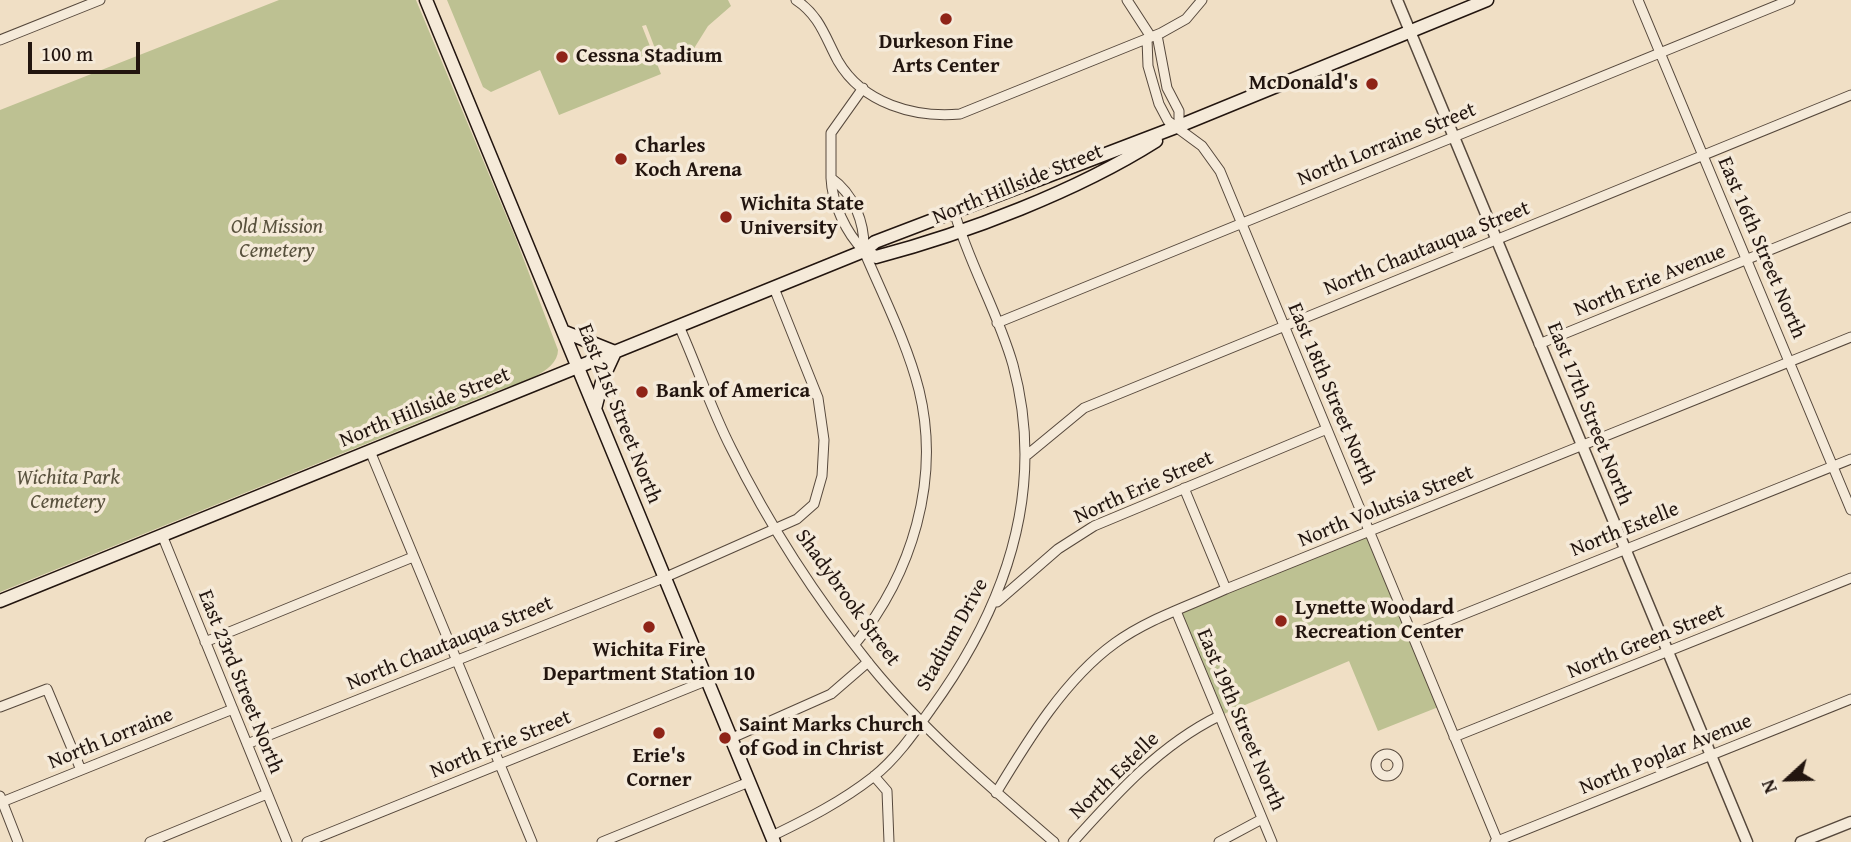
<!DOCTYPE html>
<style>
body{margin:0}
#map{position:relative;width:1851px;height:842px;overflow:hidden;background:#f0dfc5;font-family:"Gentium Book Plus",serif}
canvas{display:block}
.north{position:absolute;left:1753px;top:744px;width:70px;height:70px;-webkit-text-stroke:5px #f5ead9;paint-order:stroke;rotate:248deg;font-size:19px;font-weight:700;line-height:28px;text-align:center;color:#22150f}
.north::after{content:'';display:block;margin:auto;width:24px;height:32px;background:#22150f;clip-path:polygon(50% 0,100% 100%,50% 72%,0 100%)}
.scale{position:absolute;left:28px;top:42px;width:112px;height:32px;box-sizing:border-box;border:4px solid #22150f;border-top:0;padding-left:9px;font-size:21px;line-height:24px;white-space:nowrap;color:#22150f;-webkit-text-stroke:5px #f5ead9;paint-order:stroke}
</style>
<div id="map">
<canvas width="1851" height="842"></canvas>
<div class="north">N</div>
<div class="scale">100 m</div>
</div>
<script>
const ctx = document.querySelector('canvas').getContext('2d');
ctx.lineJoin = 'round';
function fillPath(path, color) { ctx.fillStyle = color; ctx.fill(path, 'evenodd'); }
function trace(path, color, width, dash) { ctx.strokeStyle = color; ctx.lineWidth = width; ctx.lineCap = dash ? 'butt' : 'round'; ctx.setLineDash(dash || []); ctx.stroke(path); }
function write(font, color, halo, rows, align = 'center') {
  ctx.font = font + ' "Gentium Book Plus",serif'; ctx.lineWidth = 7; ctx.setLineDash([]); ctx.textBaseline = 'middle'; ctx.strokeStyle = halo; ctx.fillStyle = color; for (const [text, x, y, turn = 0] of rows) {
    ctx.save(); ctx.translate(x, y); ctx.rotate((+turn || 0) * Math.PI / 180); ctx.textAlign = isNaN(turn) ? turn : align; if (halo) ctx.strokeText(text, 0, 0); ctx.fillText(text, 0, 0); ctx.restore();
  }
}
const green = new Path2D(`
 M279 0H416L516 239 558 350C558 374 514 384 494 392L0 592V110Z
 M447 0H728L731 6 708 26 693 50 661 64 646 25 642 26 661 74 559 115 540 70 491 92 483 87Z
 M1369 532 1441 706 1378 731 1349 661 1219 716 1176 611Z`);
const minor = new Path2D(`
 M796 0C820 16 825 37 838 61 863 104 915 118 960 114L1161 33 1186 19 1202 0
 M1127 0 1151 37
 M1638 0 1851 510
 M1157 35 1167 88 1179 111V126
 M1147 39 1148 66 1159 104 1168 121 1202 146 1220 171 1498 842
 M0 40 100 0
 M831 178V133L863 88
 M997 323 1790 0
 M679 326C697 366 711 409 731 448 769 525 817 599 871 666 924 731 990 787 1054 842
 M1539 344 1851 217
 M370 451 532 842
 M1027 455 1084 408 1851 95
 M1184 488 1226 589
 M162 535 287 842
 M997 602 1058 549 1094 526 1327 429
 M1176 611 1272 842
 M1412 635 1851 459
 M205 642 413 557
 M855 644C912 574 941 480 919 390 907 343 883 296 864 251 846 233 832 203 831 178 854 194 865 223 864 251
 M0 707 47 689 81 770
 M1454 737 1851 578
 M732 738 831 694 868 662
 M247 744 666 577 797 519 814 504 822 476 824 440 818 398 774 288
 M1376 765a11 11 0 1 1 22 0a11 11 0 1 1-22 0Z
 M874 776 887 791 889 842
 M996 793C1028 740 1065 679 1115 643 1148 619 1189 606 1226 589L1851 337
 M0 796 18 842
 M2 802 233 709
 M772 836C807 819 841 802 873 777 896 759 914 733 931 709 1006 606 1047 491 1013 365 998 312 969 264 954 211
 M150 842 267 794
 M307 842 708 680
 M602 842 749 782
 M1073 842C1117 793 1160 745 1219 716
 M1219 842 1262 819
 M1495 842 1851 699`);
const tertiary = new Path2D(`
 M1397 0 1747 842
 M1801 842 1851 822`);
const secondary = new Path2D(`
 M426 0 774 842
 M864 251 876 257C967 233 1077 191 1156 141
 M565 332 615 352 603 378 595 409
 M0 601 864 251 875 242 1179 126 1487 0`);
const markers = [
 [946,19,7,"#8f2418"],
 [562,57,7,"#8f2418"],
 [1372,84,7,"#8f2418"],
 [621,159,7,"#8f2418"],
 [726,217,7,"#8f2418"],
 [642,392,7,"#8f2418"],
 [1281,621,7,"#8f2418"],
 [649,627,7,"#8f2418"],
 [659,733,7,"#8f2418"],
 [725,738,7,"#8f2418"]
];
const poiNames = [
 ["Durkeson Fine",946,43,"center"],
 ["Arts Center",946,67,"center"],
 ["Cessna Stadium",576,57],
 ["McDonald's",1358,84,"right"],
 ["Charles",635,147],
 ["Koch Arena",635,171],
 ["Wichita State",740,205],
 ["University",740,229],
 ["Bank of America",656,392],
 ["Lynette Woodard",1295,609],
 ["Recreation Center",1295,633],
 ["Wichita Fire",649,651,"center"],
 ["Department Station 10",649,675,"center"],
 ["Saint Marks Church",739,726],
 ["of God in Christ",739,750],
 ["Erie's",659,757,"center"],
 ["Corner",659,781,"center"]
];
const streetNames = [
 ["North Lorraine Street",1387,145,-22],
 ["North Hillside Street",1018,185,-22],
 ["East 16th Street North",1761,248,67],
 ["North Chautauqua Street",1427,249,-22],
 ["North Erie Avenue",1650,281,-22],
 ["East 18th Street North",1331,394,67],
 ["North Hillside Street",425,408,-22],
 ["East 21st Street North",619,414,68],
 ["East 17th Street North",1589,414,68],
 ["North Erie Street",1144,488,-24],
 ["North Volutsia Street",1386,507,-22],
 ["North Estelle",1625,530,-22],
 ["Shadybrook Street",847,598,54],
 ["Stadium Drive",953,635,-61],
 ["North Green Street",1646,642,-22],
 ["North Chautauqua Street",450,644,-22],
 ["East 23rd Street North",240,682,68],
 ["East 19th Street North",1240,720,67],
 ["North Lorraine",111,739,-22],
 ["North Erie Street",501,745,-22],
 ["North Poplar Avenue",1666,755,-22],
 ["North Estelle",1115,776,-44]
];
const parkNames = [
 ["Old Mission",277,228],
 ["Cemetery",277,252],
 ["Wichita Park",68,479],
 ["Cemetery",68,503]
];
fillPath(green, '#bdc192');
trace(minor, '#56483c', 11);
trace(tertiary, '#56483c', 13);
trace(secondary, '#22150f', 15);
trace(minor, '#f5ead9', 9);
trace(tertiary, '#f5ead9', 10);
trace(secondary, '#f5ead9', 12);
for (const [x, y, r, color] of markers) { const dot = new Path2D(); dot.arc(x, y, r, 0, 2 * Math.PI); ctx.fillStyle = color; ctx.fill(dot); trace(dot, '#f5ead9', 2.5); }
write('bold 21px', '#22150f', '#f5ead9', poiNames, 'left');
write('21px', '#22150f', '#f5ead9', streetNames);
write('italic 21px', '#58513d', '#f5ead9', parkNames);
</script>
